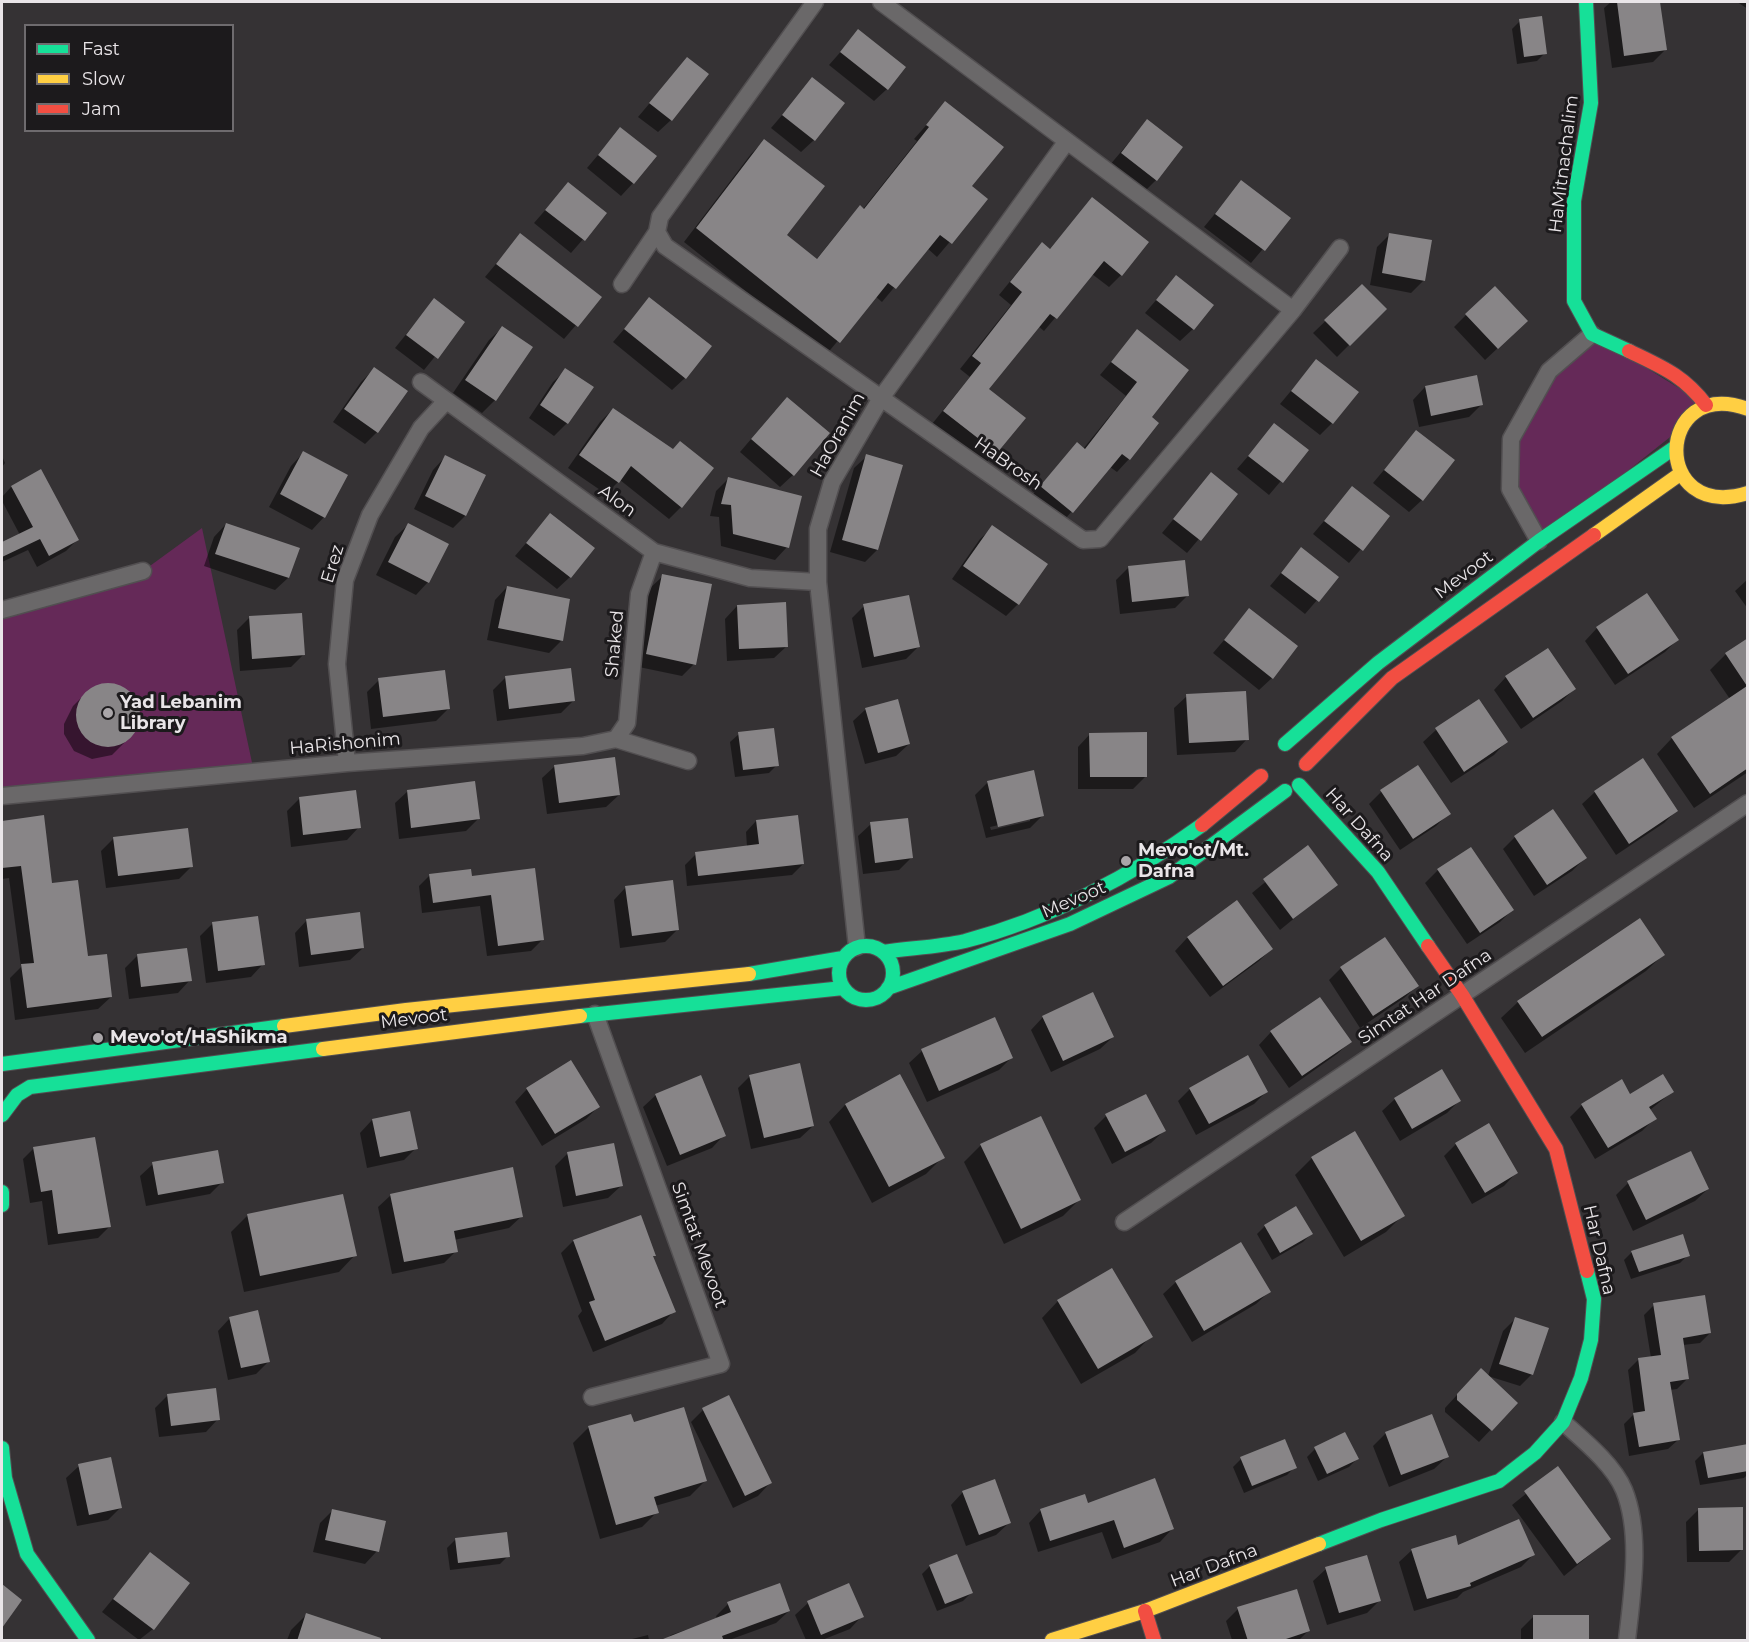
<!DOCTYPE html>
<style>
body{margin:0}
#map{position:relative;width:1749px;height:1642px;overflow:hidden;background:#353234;font-family:Montserrat,sans-serif}
canvas{display:block}
.frame{position:absolute;inset:0;border:3px solid #e9e5e8;pointer-events:none}
.legend{position:absolute;left:24px;top:24px;width:210px;height:108px;box-sizing:border-box;background:#1c1a1c;border:2px solid #6e6b6e;margin:0;padding:8px 10px;list-style:none;font-size:18px;color:#e9e5e8}
.legend li{display:flex;align-items:center;gap:12px;height:30px}
.legend b{width:30px;border:2px solid #6e6b6e}
</style>
<div id="map">
<canvas width="1749" height="1642"></canvas>
<div class="frame"></div>
<ul class="legend">
<li><b style="height:8px;background:#16e098"></b>Fast</li>
<li><b style="height:8px;background:#ffcf43"></b>Slow</li>
<li><b style="height:8px;background:#f24e42"></b>Jam</li>
</ul>
</div>
<script>
const ctx = document.querySelector('canvas').getContext('2d');
ctx.lineJoin = 'round';
function fillPath(path, color) { ctx.fillStyle = color; ctx.fill(path, 'evenodd'); }
function trace(path, color, width, dash) { ctx.strokeStyle = color; ctx.lineWidth = width; ctx.lineCap = dash ? 'butt' : 'round'; ctx.setLineDash(dash || []); ctx.stroke(path); }
function write(font, color, halo, rows, align = 'center') {
  ctx.font = font + ' Montserrat,sans-serif'; ctx.lineWidth = 6; ctx.setLineDash([]); ctx.textBaseline = 'middle'; ctx.strokeStyle = halo; ctx.fillStyle = color; for (const [text, x, y, turn = 0] of rows) {
    ctx.save(); ctx.translate(x, y); ctx.rotate((+turn || 0) * Math.PI / 180); ctx.textAlign = isNaN(turn) ? turn : align; if (halo) ctx.strokeText(text, 0, 0); ctx.fillText(text, 0, 0); ctx.restore();
  }
}
const green = new Path2D(`
 M1592 334 1706 405 1679 430 1539 541 1510 489 1511 439 1549 371Z
 M202 528 254 772 2 796V610L143 571Z`);
const shadow = new Path2D(`
 M1611 2H1658L1665 50 1653 62 1612 68 1604 8Z
 M1737 2H1748V9Z
 M1520 21 1545 53 1537 61 1517 64 1512 29Z
 M859 31 887 89 874 101 829 65Z
 M687 59 671 120 658 132 638 117Z
 M813 79 814 140 801 152 771 128Z
 M946 103 970 187 986 199 937 257 927 248 882 302 875 296 826 355 684 242 751 154 764 141 784 235 816 260 847 221 860 207 863 209 917 141 914 139Z
 M1147 121 1156 180 1144 192 1109 166Z
 M620 129 633 183 621 196 587 168Z
 M1241 182 1289 218 1251 263 1204 227Z
 M568 184 605 214 571 253 534 223Z
 M1092 199 1121 275 1109 287 1092 274 1044 331 1038 326 987 389 996 452 984 465 932 424 970 377 960 369 1011 305 999 295 1030 257 1042 244 1049 250Z
 M1390 234 1424 280 1411 293 1370 285 1377 247Z
 M520 235 600 297 564 339 485 277Z
 M1176 277 1193 329 1180 341 1145 313Z
 M1362 286 1385 309 1337 357 1313 333Z
 M650 299 685 378 672 390 613 342Z
 M434 300 463 322 424 370 395 348Z
 M1466 315 1514 333 1485 360 1454 327Z
 M502 328 531 348 495 400 482 413 453 393 489 340Z
 M1137 331 1149 417 1157 424 1129 459 1117 472 1110 467 1060 525 1029 499 1065 457 1083 449 1126 396 1100 375Z
 M1316 361 1332 423 1320 435 1280 404Z
 M374 369 377 432 365 444 333 422 361 382Z
 M566 370 592 387 567 423 554 436 529 418 553 382Z
 M1425 387 1481 405 1469 417 1419 427 1413 400Z
 M613 409 681 507 669 519 620 480 606 494 568 468 600 422Z
 M775 411 793 475 780 487 740 452Z
 M1275 425 1307 450 1269 495 1237 469Z
 M1416 432 1422 500 1409 512 1373 483Z
 M303 453 324 517 312 530 269 507 291 466Z
 M2 456 5 463 2 467Z
 M867 456 877 550 865 562 830 552 854 468Z
 M445 457 484 476 465 516 453 528 414 509 433 470Z
 M1211 474 1236 495 1187 553 1162 533Z
 M729 478 787 547 775 560 721 546 719 517 710 516 716 491Z
 M11 487 77 540 66 551 37 567 28 550 2 562V544L20 535 2 501V497Z
 M1352 488 1388 517 1349 563 1313 534Z
 M550 515 570 577 557 589 515 556Z
 M226 524 298 549 288 578 275 590 204 566 214 537Z
 M408 525 428 582 416 595 376 575 395 537Z
 M993 527 1018 604 1006 616 952 579 980 539Z
 M1301 549 1337 577 1305 614 1270 586Z
 M1129 567 1187 596 1175 608 1120 614 1116 580Z
 M663 576 694 664 682 676 634 666 650 588Z
 M1748 579V609L1735 591Z
 M507 587 561 641 549 653 487 640 495 600Z
 M737 606 787 646 774 658 727 661 725 619Z
 M864 606 918 647 906 659 862 668 852 618Z
 M1250 610 1272 678 1259 690 1213 653Z
 M249 618 303 655 291 667 240 671 237 630Z
 M1597 628 1677 640 1665 652 1615 685 1585 641Z
 M1748 640V772L1694 808 1657 754 1672 738 1730 699 1710 670 1725 655Z
 M1506 677 1574 689 1562 701 1521 729 1494 690Z
 M505 678 574 700 561 713 497 721 493 690Z
 M379 680 449 708 436 721 371 729 367 692Z
 M105 684 115 685 133 696 139 715 132 735 112 755 92 759 74 751 64 734V724L73 706 86 693Z
 M1187 696 1247 739 1235 752 1177 755 1174 708Z
 M1478 701 1506 742 1494 755 1451 783 1423 742 1436 730Z
 M866 709 909 744 896 756 865 764 853 721Z
 M739 734 777 765 769 773 735 777 730 742Z
 M1090 734 1146 776 1133 789H1078V747Z
 M1642 760 1676 811 1664 823 1616 855 1582 804 1595 792Z
 M555 766 619 795 606 807 547 814 542 778Z
 M988 782 1043 815 1030 828 986 838 975 795ZM1030 818V821L991 830 990 827Z
 M408 791 478 819 466 831 399 839 395 803Z
 M1381 792 1449 813 1436 826 1400 850 1369 804Z
 M299 799 359 827 347 840 291 847 287 811Z
 M42 817 51 885 87 958 111 997 98 1009 15 1020 10 978 21 967 9 878 2 879V822Z
 M756 821 803 864 792 875 687 886 685 865 696 854 747 847 746 832Z
 M871 824 911 858 899 870 863 874 858 836Z
 M1515 837 1585 858 1572 871 1534 896 1503 849Z
 M113 839 192 866 179 879 106 888 101 851Z
 M1308 847 1336 884 1280 930 1252 893Z
 M1471 849 1512 910 1500 922 1467 944 1425 883 1438 870Z
 M533 870 543 939 531 951 487 956 480 906 422 913 419 886 430 875 471 878Z
 M626 887 678 929 665 942 620 948 614 900Z
 M1237 902 1271 949 1259 961 1210 997 1175 951 1187 938Z
 M307 920 363 948 350 960 299 967 295 933Z
 M213 923 263 964 251 977 206 983 200 936Z
 M1663 955 1646 971 1525 1053 1501 1018 1518 1002Z
 M137 956 190 980 178 993 129 999 125 968Z
 M1341 968 1417 986 1404 998 1360 1028 1329 980Z
 M1043 1017 1113 1037 1100 1049 1051 1072 1031 1030Z
 M1271 1032 1350 1042 1337 1054 1289 1088 1259 1045Z
 M922 1051 1011 1058 999 1070 927 1102 909 1063Z
 M750 1076 813 1126 800 1138 751 1149 738 1088Z
 M527 1089 598 1107 586 1119 542 1146 515 1102Z
 M1190 1089 1266 1092 1254 1104 1196 1135 1178 1101Z
 M1672 1092 1650 1110 1655 1118 1642 1131 1595 1159 1570 1117 1582 1105Z
 M656 1095 724 1135 712 1148 667 1166 643 1107Z
 M1395 1099 1459 1101 1447 1113 1400 1141 1382 1111Z
 M845 1105 943 1157 926 1174 872 1203 829 1122Z
 M1106 1116 1164 1131 1151 1143 1112 1164 1094 1128Z
 M372 1120 416 1148 404 1160 367 1168 360 1133Z
 M1456 1144 1516 1173 1504 1186 1472 1204 1444 1156Z
 M981 1145 1079 1200 1063 1216 1004 1244 964 1162Z
 M34 1148 109 1227 98 1238 48 1245 42 1201 30 1203 23 1159Z
 M567 1154 621 1186 608 1198 563 1207 555 1166Z
 M1312 1158 1403 1215 1386 1232 1344 1257 1295 1175Z
 M153 1164 222 1182 210 1194 146 1206 140 1176Z
 M1628 1183 1708 1189 1695 1201 1633 1231 1616 1195Z
 M391 1195 522 1216 509 1228 454 1240 456 1251 444 1263 392 1274 378 1207Z
 M1296 1208 1311 1234 1303 1242 1272 1260 1257 1234 1265 1226Z
 M248 1215 355 1255 339 1272 244 1292 231 1232Z
 M573 1241 654 1255 652 1257 674 1311 662 1324 593 1352 578 1316 582 1311 561 1253Z
 M1632 1252 1688 1255 1680 1263 1631 1279 1624 1260Z
 M1176 1282 1269 1292 1256 1304 1192 1342 1163 1294Z
 M1058 1301 1151 1336 1135 1353 1081 1384 1042 1318Z
 M1654 1305 1710 1333 1700 1343 1683 1345 1687 1379 1677 1389 1670 1390 1678 1440 1668 1449 1629 1456 1624 1424 1634 1414 1628 1370 1638 1360 1651 1358 1644 1315Z
 M230 1318 268 1362 256 1374 228 1380 218 1331Z
 M1515 1319 1532 1374 1520 1386 1488 1376 1503 1331Z
 M1468 1383 1516 1403 1479 1442 1445 1412V1408Z
 M168 1395 218 1419 206 1432 159 1437 155 1408Z
 M703 1410 770 1483 758 1496 733 1508 691 1422Z
 M633 1424 706 1480 690 1496 655 1506 657 1512 642 1527 600 1539 573 1443 589 1427Z
 M1386 1433 1447 1457 1434 1469 1389 1487 1373 1446Z
 M1345 1434 1357 1459 1349 1467 1318 1481 1307 1457 1315 1449Z
 M1747 1445 1748 1474 1744 1478 1700 1485 1695 1461 1703 1453Z
 M1241 1459 1295 1467 1287 1475 1244 1493 1233 1467Z
 M79 1466 121 1507 108 1520 77 1526 66 1478Z
 M1558 1468 1609 1539 1564 1576 1512 1505Z
 M963 1492 1009 1523 996 1535 966 1546 951 1505Z
 M1087 1505 1172 1529 1160 1542 1112 1559 1102 1532 1038 1552 1029 1523 1041 1510Z
 M1699 1509 1742 1549 1729 1562H1687L1686 1522Z
 M332 1511 377 1551 365 1564 313 1552 320 1523Z
 M455 1540 508 1556 500 1564 450 1570 447 1548Z
 M1458 1547 1533 1555 1521 1567 1463 1592 1457 1598 1414 1611 1399 1562 1412 1550Z
 M150 1554 188 1583 153 1629 139 1640 102 1612Z
 M930 1566 971 1593 963 1601 937 1611 922 1574Z
 M1326 1569 1379 1601 1367 1613 1327 1625 1313 1581Z
 M848 1585 862 1616 850 1629 822 1640H806L795 1615 808 1603Z
 M2 1586 20 1600 2 1625Z
 M728 1604 789 1611 776 1623 729 1640H666L671 1635 717 1619 716 1616Z
 M1238 1609 1308 1631 1299 1640H1232L1226 1621Z
 M306 1615 360 1640H287L291 1630Z
 M1533 1617 1588 1640H1521V1629Z
 M648 1635 649 1640H628Z`);
const building = new Path2D(`
 M1617 2H1660L1667 50 1624 56Z
 M1542 16 1547 54 1524 57 1519 19Z
 M858 29 906 67 888 90 840 52Z
 M687 57 709 74 672 121 649 103Z
 M812 77 845 103 815 141 782 115Z
 M945 101 1004 147 972 186 988 199 952 244 940 235 896 289 888 283 840 343 696 228 764 139 825 186 787 235 817 259 860 205 864 209 929 127 926 125Z
 M1147 119 1183 147 1157 181 1121 153Z
 M620 127 657 156 634 184 598 155Z
 M1241 180 1291 218 1265 251 1215 214Z
 M568 182 607 213 585 241 545 210Z
 M1092 197 1149 242 1122 276 1104 261 1057 319 1050 314 989 389 1026 418 997 453 943 411 981 363 972 356 1022 292 1010 282 1042 242 1050 249Z
 M520 233 602 297 578 327 496 264Z
 M1389 233 1432 240 1425 281 1382 273Z
 M1176 275 1214 305 1194 330 1156 300Z
 M1362 284 1387 309 1350 346 1324 320Z
 M1495 286 1528 321 1498 349 1465 314Z
 M649 297 712 346 686 379 624 329Z
 M434 298 465 322 438 359 406 335Z
 M502 326 533 347 496 401 465 380Z
 M1137 329 1189 370 1152 417 1159 423 1130 460 1122 454 1073 513 1040 486 1077 442 1085 449 1137 382 1111 362Z
 M1316 359 1359 392 1333 424 1291 391Z
 M374 367 408 391 378 433 344 409Z
 M565 368 594 387 568 424 540 405Z
 M1477 375 1483 405 1431 416 1425 386Z
 M787 397 830 433 794 476 751 439Z
 M613 408 673 449 680 441 714 468 682 508 631 466 619 483 579 455Z
 M1274 423 1309 450 1283 483 1248 456Z
 M1416 430 1455 460 1423 501 1384 470Z
 M303 451 348 475 325 518 280 494Z
 M866 454 903 465 878 550 842 540Z
 M445 455 486 475 466 516 425 496Z
 M41 469 79 540 49 556 40 539 2 557V542L33 527 11 486Z
 M1211 472 1238 494 1201 541 1173 519Z
 M728 477 802 496 789 548 733 534 731 505 721 504Z
 M1352 486 1390 516 1363 551 1324 521Z
 M550 513 595 548 571 578 526 543Z
 M226 523 300 548 289 578 215 554Z
 M408 523 449 544 429 583 388 562Z
 M992 525 1048 564 1019 605 963 566Z
 M1301 547 1339 577 1319 602 1281 573Z
 M1185 560 1189 596 1132 602 1128 566Z
 M662 574 712 584 696 665 646 654Z
 M507 586 570 599 563 641 498 628Z
 M1647 593 1679 640 1628 674 1596 627Z
 M909 595 920 647 874 657 863 604Z
 M786 602 788 647 739 649 737 605Z
 M1249 608 1298 646 1273 679 1224 640Z
 M302 613 305 655 252 659 249 616Z
 M1748 638V768L1710 794 1671 737 1747 686 1725 653Z
 M1548 648 1576 689 1533 718 1505 676Z
 M571 668 575 701 509 709 505 676Z
 M445 670 450 709 383 717 378 678Z
 M76 715a32 32 0 1 1 64 0a32 32 0 1 1-64 0Z
 M1246 691 1249 740 1189 743 1186 694Z
 M898 699 910 744 878 753 865 708Z
 M1479 699 1508 742 1464 772 1435 728Z
 M774 728 779 766 743 770 738 732Z
 M1147 732V777H1090L1089 733Z
 M615 757 620 795 559 803 554 765Z
 M1643 758 1678 811 1629 844 1594 791Z
 M1418 765 1451 814 1413 839 1380 790Z
 M1034 770 1044 816 998 827 987 781Z
 M475 781 480 819 411 828 407 790Z
 M356 790 361 828 303 835 299 797Z
 M1553 809 1587 858 1547 885 1514 836Z
 M44 815 52 883 78 880 88 956 107 954 112 997 27 1008 21 964 34 963 21 866 2 868V821Z
 M798 815 804 864 698 876 695 852 759 844 756 820Z
 M908 818 913 858 875 863 870 822Z
 M188 828 193 867 118 876 113 837Z
 M1308 845 1338 885 1293 919 1263 879Z
 M1471 847 1514 910 1480 933 1437 869Z
 M535 868 544 940 498 946 491 895 433 903 429 874 471 869 472 876Z
 M673 880 679 930 632 936 625 886Z
 M1237 900 1273 949 1223 986 1187 937Z
 M360 912 364 948 311 955 306 919Z
 M258 916 265 965 218 971 212 922Z
 M1640 918 1665 955 1542 1037 1517 1001Z
 M1385 937 1419 986 1373 1016 1340 967Z
 M187 948 192 981 141 987 137 954Z
 M1093 992 1114 1037 1063 1061 1042 1016Z
 M1320 997 1352 1042 1302 1076 1270 1031Z
 M995 1017 1013 1058 939 1091 921 1049Z
 M1248 1055 1268 1092 1209 1124 1189 1088Z
 M571 1060 600 1107 555 1134 526 1088Z
 M800 1063 814 1126 764 1138 749 1075Z
 M1442 1069 1461 1101 1412 1129 1394 1098Z
 M900 1074 945 1158 889 1187 845 1104Z
 M1663 1074 1674 1092 1649 1107 1657 1119 1608 1148 1581 1104 1622 1079 1630 1094Z
 M701 1075 726 1136 680 1155 655 1094Z
 M1146 1094 1166 1131 1125 1152 1105 1114Z
 M410 1111 418 1149 380 1157 372 1119Z
 M1041 1116 1081 1200 1021 1229 980 1144Z
 M1489 1123 1518 1173 1485 1193 1455 1143Z
 M1355 1131 1405 1216 1361 1241 1311 1157Z
 M95 1137 111 1227 58 1234 52 1190 41 1192 33 1147Z
 M614 1143 623 1186 576 1196 567 1152Z
 M218 1150 224 1183 158 1195 152 1162Z
 M1691 1151 1709 1189 1646 1220 1627 1181Z
 M513 1167 523 1217 454 1231 458 1252 404 1262 390 1194Z
 M343 1194 357 1256 260 1276 247 1214Z
 M1296 1206 1313 1234 1280 1253 1264 1225Z
 M641 1215 656 1256H653L676 1312 605 1341 589 1302 595 1300 573 1240Z
 M1683 1234 1690 1256 1639 1272 1631 1251Z
 M1241 1242 1271 1292 1204 1331 1175 1281Z
 M1112 1268 1153 1337 1098 1369 1057 1300Z
 M1705 1295 1711 1333 1683 1338 1689 1379 1670 1382 1680 1440 1639 1447 1633 1413 1645 1411 1638 1358 1661 1355 1653 1303Z
 M258 1310 270 1362 241 1368 229 1317Z
 M1515 1317 1549 1328 1533 1375 1499 1364Z
 M1481 1368 1518 1403 1492 1431 1457 1400V1394Z
 M216 1388 220 1420 171 1426 167 1394Z
 M729 1395 772 1483 745 1496 702 1408Z
 M684 1407 707 1481 654 1497 659 1513 616 1525 588 1426 631 1414 634 1422Z
 M1432 1414 1449 1457 1401 1475 1385 1432Z
 M1345 1432 1359 1459 1327 1474 1314 1447Z
 M1285 1439 1297 1468 1252 1486 1240 1457Z
 M1748 1444V1471L1708 1478 1703 1452Z
 M111 1457 122 1508 89 1515 78 1464Z
 M1558 1466 1611 1539 1577 1564 1524 1491Z
 M1155 1478 1174 1529 1124 1548 1114 1520 1050 1541 1040 1509 1085 1494 1088 1503Z
 M995 1479 1011 1523 979 1535 962 1491Z
 M1743 1507V1550L1699 1551 1698 1508Z
 M332 1509 386 1521 379 1552 325 1540Z
 M1519 1519 1535 1555 1470 1583 1471 1586 1427 1599 1411 1549 1456 1535 1458 1545Z
 M507 1532 510 1557 458 1563 455 1538Z
 M150 1552 190 1583 154 1630 113 1599Z
 M957 1554 973 1593 945 1604 929 1565Z
 M1367 1555 1381 1601 1339 1613 1325 1567Z
 M780 1583 790 1611 722 1636 724 1641H658L731 1612 727 1602Z
 M849 1583 864 1617 821 1635 807 1601Z
 M2 1584 22 1600 2 1628Z
 M1297 1589 1310 1631 1280 1641H1248L1237 1607Z
 M306 1613 381 1638 380 1641H297Z
 M1533 1615H1589V1641H1533Z`);
const street = new Path2D(`
 M881 2 1293 310
 M657 232 665 246 1083 540 1100 539 1293 310 1340 248
 M622 284 657 232 660 217 815 2
 M421 382 654 552 750 578 818 582
 M1539 541 1510 489 1511 439 1549 371 1592 334
 M2 610 143 571
 M616 739 627 723 639 594 654 552
 M347 763 337 664 345 580 370 515 421 428 446 401
 M2 796 347 763 583 746 616 739 688 761
 M857 947 818 582V529L832 482 881 398 1067 141
 M1124 1222 1748 803
 M592 1397 721 1364 595 1014
 M1563 1422C1583 1440 1613 1464 1624 1490 1642 1534 1632 1595 1627 1640`);
const fast = new Path2D(`
 M1586 2 1591 103 1574 201V301L1592 334 1629 351
 M1285 744 1378 663 1539 541 1674 448
 M1299 785 1378 872 1428 946
 M839 973a27 27 0 1 1 54 0a27 27 0 1 1-54 0Z
 M883 952C910 948 939 947 965 941 1049 919 1132 876 1202 825
 M749 974 843 958
 M888 988 1070 924 1169 877 1285 791
 M580 1016 843 988
 M2 1064 284 1026
 M2 1115 17 1095 30 1087 323 1049
 M2 1192V1205
 M2 1448 5 1478 27 1554 88 1640
 M1319 1544 1381 1520 1499 1481 1535 1453 1563 1422 1581 1378 1591 1340 1594 1299 1587 1271`);
const slow = new Path2D(`
 M1748 409C1655 375 1650 523 1748 493
 M1594 535 1680 474
 M284 1026 406 1010 749 974
 M323 1049 580 1016
 M1052 1640 1145 1611 1319 1544`);
const jam = new Path2D(`
 M1629 351C1662 367 1683 375 1706 405
 M1306 764 1392 678 1594 535
 M1202 825 1261 776
 M1428 946 1462 995 1556 1149 1587 1271
 M1145 1611 1154 1640`);
const markers = [
 [108,713,6,"#aaa6a9"],
 [1126,861,6,"#aaa6a9"],
 [98,1038,6,"#aaa6a9"]
];
const streetNames = [
 ["HaMitnachalim",1564,164,-83],
 ["HaOranim",838,435,-61],
 ["HaBrosh",1008,464,35],
 ["Alon",617,501,36],
 ["Erez",333,564,-73],
 ["Mevoot",1464,575,-37],
 ["Shaked",615,644,-85],
 ["HaRishonim",345,744,-5],
 ["Har Dafna",1359,825,48],
 ["Mevoot",1074,900,-23],
 ["Simtat Har Dafna",1425,997,-34],
 ["Mevoot",414,1019,-7],
 ["Simtat Mevoot",699,1245,70],
 ["Har Dafna",1599,1250,77],
 ["Har Dafna",1214,1566,-21]
];
const poiNames = [
 ["Yad Lebanim",120,703],
 ["Library",120,724],
 ["Mevo'ot/Mt.",1138,851],
 ["Dafna",1138,872],
 ["Mevo'ot/HaShikma",110,1038]
];
fillPath(green, '#652958');
fillPath(shadow, '#0007');
fillPath(building, '#888587');
trace(street, '#524f51', 19);
trace(fast, '#524f51', 16);
trace(slow, '#524f51', 16);
trace(jam, '#524f51', 16);
trace(street, '#6a6869', 16);
trace(fast, '#16e098', 14);
trace(slow, '#ffcf43', 14);
trace(jam, '#f24e42', 14);
for (const [x, y, r, color] of markers) { const dot = new Path2D(); dot.arc(x, y, r, 0, 2 * Math.PI); ctx.fillStyle = color; ctx.fill(dot); trace(dot, '#1c1a1c', 2); }
write('18px', '#e9e5e8', '#1c1a1c', streetNames);
write('bold 18px', '#e9e5e8', '#1c1a1c', poiNames, 'left');
</script>
